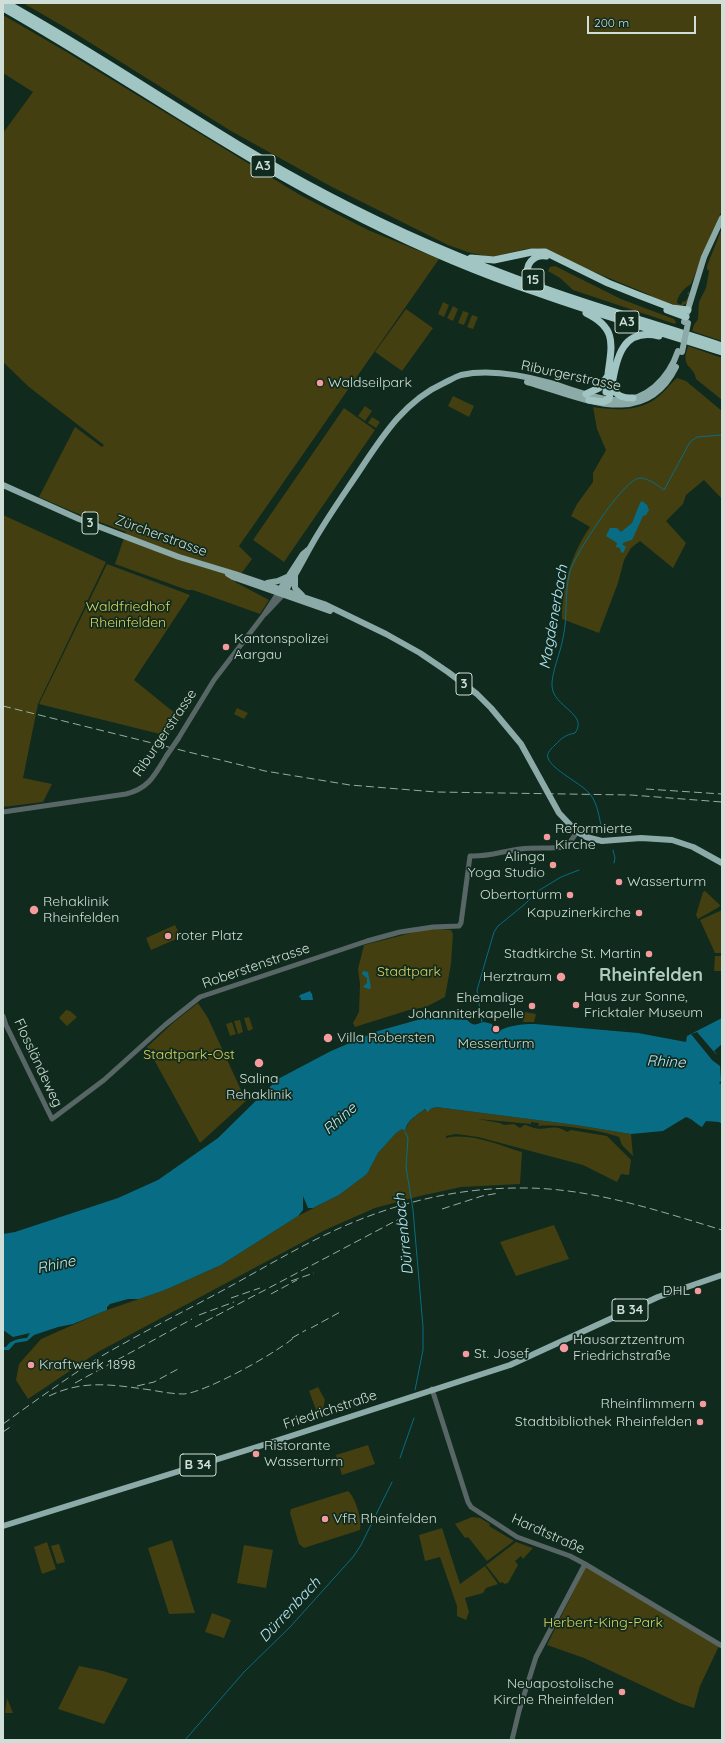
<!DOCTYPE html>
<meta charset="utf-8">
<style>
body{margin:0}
#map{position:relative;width:725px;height:1743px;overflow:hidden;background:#102a1e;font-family:Quicksand,sans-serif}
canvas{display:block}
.frame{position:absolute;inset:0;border:4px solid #cfded6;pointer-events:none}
.scale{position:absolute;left:587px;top:16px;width:109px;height:18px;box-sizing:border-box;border:2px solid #cfded6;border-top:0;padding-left:5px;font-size:12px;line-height:14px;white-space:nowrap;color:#cfded6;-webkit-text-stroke:3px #102a1e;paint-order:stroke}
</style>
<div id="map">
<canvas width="725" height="1743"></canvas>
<div class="frame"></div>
<div class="scale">200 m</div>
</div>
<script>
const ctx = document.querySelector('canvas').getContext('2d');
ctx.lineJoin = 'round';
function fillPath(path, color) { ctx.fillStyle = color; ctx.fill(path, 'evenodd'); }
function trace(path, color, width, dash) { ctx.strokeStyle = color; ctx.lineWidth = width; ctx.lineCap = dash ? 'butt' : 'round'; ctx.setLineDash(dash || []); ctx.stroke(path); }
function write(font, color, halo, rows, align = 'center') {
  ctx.font = font + ' Quicksand,sans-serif'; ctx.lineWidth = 3.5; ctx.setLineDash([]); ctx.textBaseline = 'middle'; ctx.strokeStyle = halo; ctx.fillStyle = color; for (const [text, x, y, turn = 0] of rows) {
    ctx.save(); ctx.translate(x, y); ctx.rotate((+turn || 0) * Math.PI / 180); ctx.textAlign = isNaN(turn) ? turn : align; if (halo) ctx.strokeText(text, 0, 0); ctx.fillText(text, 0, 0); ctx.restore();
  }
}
const green = new Path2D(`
 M23 3H722V210L691 284C684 288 677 296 677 303L681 305 683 301 685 302 689 295 687 294 689 291C691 299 687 306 679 306L649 297 650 295 587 269 551 252 539 248 526 249 491 257 471 253 448 245 332 187 231 131 73 32Z
 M3 15 65 51 300 195 368 230 439 259 239 546 252 559 235 582 269 600 260 614 193 590H187L115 564 126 532 71 511 39 497 75 427 102 447 104 445 29 387 3 362V133L33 92 3 73Z
 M722 228V341L692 331 694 325 698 319 699 302 706 288 709 271 707 269V266Z
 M555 266 621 299 674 319 676 322 675 324 573 290 560 278 548 271 550 267Z
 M443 302 449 305 444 317 438 314Z
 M453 306 458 309 453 321 447 318Z
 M406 309 433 328 402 371 375 352Z
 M463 311 469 313 464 325 458 323Z
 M472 315 478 317 473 329 467 327Z
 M688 346 722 358V400L696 379C694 364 680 370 688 346Z
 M677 378 686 381 722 411V499L704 480 686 495 683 504 666 521 686 543 673 568 640 541 631 548 624 560 618 583 599 633 562 619C562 586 571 554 590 527L571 516 577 504 593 482V473L606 450 597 429 593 407C614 410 635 412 654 400 663 394 669 385 677 378Z
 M453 396 474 406 469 417 448 406Z
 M365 406 372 411 365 421 358 416Z
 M344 408 375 430 284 562 253 540Z
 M372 417 380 422 376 428 368 423Z
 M3 515 106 562 38 704 23 778 52 784 43 802 3 807Z
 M107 564 190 595 134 680 181 718 168 736 39 704Z
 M237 708 248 713 244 719 234 714Z
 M705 891 720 905 719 907 698 919 696 915 703 892Z
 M722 910V953H715L700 920Z
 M175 925 181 937 151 950 146 938Z
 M431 928 451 930 453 934 451 964 445 997 426 1007 409 1010 355 1027 353 1023 359 1012 360 984 358 969 364 945Z
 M715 956H722V971H714Z
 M198 1003 208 1018 246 1101 200 1143 147 1047 174 1022Z
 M66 1010 70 1011 77 1017 67 1026 59 1018Z
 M525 1012 536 1014 534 1022H523Z
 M249 1017 253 1029 248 1031 244 1018Z
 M240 1020 243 1032 238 1034 234 1021Z
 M232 1022 236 1034 230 1036 226 1024Z
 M436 1107 576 1125 631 1134 633 1156 622 1145 619 1137C598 1130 559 1124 538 1126L539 1123 531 1122V1124L478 1119 500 1123 504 1125 514 1124 520 1128 524 1125C528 1125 530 1127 534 1128 547 1131 555 1123 567 1132L571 1130 607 1136 631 1160 629 1175 621 1174 617 1182 583 1165 478 1137 456 1134 446 1136V1138C471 1132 498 1145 522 1152L520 1184 461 1187 420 1196 375 1208 325 1230 98 1352 28 1399 16 1380 19 1364 41 1339 107 1310 165 1290 221 1265 298 1216 339 1195 367 1174 378 1153 396 1133 402 1129 405 1131C407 1122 416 1115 424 1110 427 1109 432 1109 436 1107Z
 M554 1225 569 1259 516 1276 500 1242Z
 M318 1387 325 1400 322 1414 318 1415 309 1391Z
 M368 1445 375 1464 342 1475 336 1455Z
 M348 1491C356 1498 362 1520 360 1530L304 1548 299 1544 290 1513 291 1509Z
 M472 1517 480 1518 490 1524 489 1526 514 1541 487 1561 468 1537 465 1538 455 1524Z
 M442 1528 460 1584 485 1566 498 1584 486 1588 483 1593 465 1598 469 1612 466 1620 457 1616V1606L440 1557 425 1561 419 1535Z
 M172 1540 195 1613 169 1614 148 1548Z
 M47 1542 56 1569 42 1574 34 1547Z
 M516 1542 533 1548 523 1559 521 1556 515 1561 518 1565 508 1583 504 1584 503 1582 500 1583 486 1565Z
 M59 1544 65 1562 57 1564 51 1546Z
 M244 1545 273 1550 266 1588 237 1583Z
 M586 1566 719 1646 700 1686 694 1708 679 1703 584 1658 547 1645Z
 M212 1613 231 1620 224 1638 205 1632Z
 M79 1666 103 1671 128 1679 104 1724 58 1709Z
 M7 1698 13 1713H5Z`);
const water = new Path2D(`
 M642 501 647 505 649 510 646 515 643 516 632 540 625 542 622 544 626 547 623 553 621 552 620 548 616 547 617 543 606 536 610 528H617L621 532 632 523 640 503Z
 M363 971 368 972 371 988 369 989 363 987 367 983V978L362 974Z
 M310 991 312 994 313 1000H301V998L299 997 300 995Z
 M428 1017 467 1020C474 1027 476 1024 484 1022L492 1024 493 1029 497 1032C509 1025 521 1024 535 1024L638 1033 686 1042 687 1036 722 1018V1044L714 1051 722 1060V1124L719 1122 706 1121 702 1127C696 1124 693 1119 686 1117L663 1131 631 1134 576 1125 436 1107 430 1109 428 1112 425 1109C417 1115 406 1121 405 1131L402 1129 396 1133 378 1153 367 1174 339 1195 313 1208H308L303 1196V1210L298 1216 221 1265 165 1290 139 1299H128L110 1304 107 1307V1310L73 1324 58 1327 34 1335 27 1341 15 1343 9 1350H3V1347H6C12 1339 18 1339 27 1338L30 1333 13 1337 3 1330V1234L15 1232 118 1198 158 1180 218 1138 278 1079 331 1051 378 1031Z`);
const pier = new Path2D(`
 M697 1032 715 1053 722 1058V1096L721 1084 719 1083 721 1081 720 1066 712 1060 691 1034Z`);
const stream = new Path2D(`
 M602 829C599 818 598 804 590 794 581 783 552 770 548 758 546 753 552 748 555 745 562 738 565 735 575 733 589 714 553 707 552 686 551 674 561 651 563 638 568 617 564 593 570 571 575 555 623 479 640 478 649 478 658 486 664 490L690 442 697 437 722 435
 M613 850 615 858 614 863
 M482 1023 477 990 494 932 498 926 525 904 538 891 561 877 579 870
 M405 1132 408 1138 406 1167 413 1210 423 1327V1350L415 1390
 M400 1458 414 1418
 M185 1740 244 1672 290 1627 353 1557 361 1545 392 1482`);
const minor = new Path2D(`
 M265 614 283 595
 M178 739 214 680 263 616 278 593
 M3 812 126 794C150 788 155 774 167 755
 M3 1016 6 1025 52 1119 104 1080 165 1025 200 997 367 941 400 932 433 927 459 926 461 923 470 856C488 857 503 851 520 849 535 847 550 849 564 847L568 845 577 832
 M432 1389 468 1502 471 1507 517 1537 570 1556 585 1564 722 1646
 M512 1740 519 1711 536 1657 585 1564`);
const major = new Path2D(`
 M684 322 704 257 722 218
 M527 382C579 396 644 432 676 367
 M3 485 79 519 121 535 179 557 235 574 324 604 386 634 420 653 448 672 477 694 491 708 521 744 559 813 577 832 586 837 602 841 641 838 672 840 693 847 722 863
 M228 574 233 577 330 611
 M295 577V588L302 595
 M267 583 278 581 287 577
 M279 591 303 554 309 549
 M284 593C294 578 302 562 311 546 325 521 342 497 358 473 382 437 404 401 444 383 450 380 455 377 461 375 489 369 522 375 550 383 571 389 592 398 614 400 646 403 669 378 678 351
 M3 1526 260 1446 510 1365 658 1297 722 1275`);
const highway = new Path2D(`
 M6 3C115 63 216 137 326 194 396 231 468 262 543 288 602 309 662 326 722 346
 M3 8C125 77 238 159 364 220 420 248 478 273 538 293 599 315 661 332 722 352
 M471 258 494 260 532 252H545L608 283 638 295 672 308 688 310
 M541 284C537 282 532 280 530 277 522 265 535 254 546 256
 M667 310 686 317
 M586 313C617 328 612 344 608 374 607 380 607 386 606 392
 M612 386C616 396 622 398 633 398
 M586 394 599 388 607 377
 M589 400 603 402 609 399C616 369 616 326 659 336`);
const rail = new Path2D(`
 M3 706 265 771 350 785 436 792 631 795 722 802
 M646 789 722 794
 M442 1209 482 1196 499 1193
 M291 1281 314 1273
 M271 1294 297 1280
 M231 1298 260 1288
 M199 1315 234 1302
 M195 1327 401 1218
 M311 1328 342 1311
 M292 1338 306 1330
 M75 1383 192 1319
 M137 1386 154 1382 178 1369
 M49 1396C84 1379 114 1385 151 1390 162 1392 173 1394 184 1394 207 1392 280 1351 297 1335
 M3 1424C35 1401 67 1378 100 1357 139 1334 179 1314 218 1293 255 1273 291 1251 329 1233 388 1205 452 1188 519 1188 588 1187 656 1210 722 1230
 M3 1432 13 1425`);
const minorBridge = new Path2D(`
 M167 755 178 739`);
const majorBridge = new Path2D(`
 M682 352 688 323`);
const markers = [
 [320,383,4,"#f59b9d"],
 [226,647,4,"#f59b9d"],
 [547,837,4,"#f59b9d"],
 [553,865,4,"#f59b9d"],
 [619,882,4,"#f59b9d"],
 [570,895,4,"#f59b9d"],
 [34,910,5,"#f59b9d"],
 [639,913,4,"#f59b9d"],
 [168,936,4,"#f59b9d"],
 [649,954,4,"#f59b9d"],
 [561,977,5,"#f59b9d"],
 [576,1005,4,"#f59b9d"],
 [532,1006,4,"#f59b9d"],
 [496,1029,4,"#f59b9d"],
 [328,1038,5,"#f59b9d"],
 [259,1063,5,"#f59b9d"],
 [698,1291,4,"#f59b9d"],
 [564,1348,5,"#f59b9d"],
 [466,1354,4,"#f59b9d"],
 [31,1365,4,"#f59b9d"],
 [703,1404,4,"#f59b9d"],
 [700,1422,4,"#f59b9d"],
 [256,1454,4,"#f59b9d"],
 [325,1519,4,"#f59b9d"],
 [622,1692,4,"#f59b9d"]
];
const shields = [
 [263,166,24],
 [533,280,22],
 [627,322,24],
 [90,523,16],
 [464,684,16],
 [630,1310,36],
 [198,1465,36]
];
const shieldNames = [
 ["A3",263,166],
 ["15",533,280],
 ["A3",627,322],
 ["3",90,523],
 ["3",464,684],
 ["B 34",630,1310],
 ["B 34",198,1465]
];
const streetNames = [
 ["Riburgerstrasse",571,376,12],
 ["Zürcherstrasse",161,536,20],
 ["Riburgerstrasse",165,733,-56],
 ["Roberstenstrasse",256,966,-19],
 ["Flossländeweg",38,1063,65],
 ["Friedrichstraße",330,1410,-18],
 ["Hardtstraße",548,1534,24]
];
const poiNames = [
 ["Waldseilpark",328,383],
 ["Kantonspolizei",234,639],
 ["Aargau",234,655],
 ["Reformierte",555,829],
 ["Kirche",555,845],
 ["Alinga",545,857,"right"],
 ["Yoga Studio",545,873,"right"],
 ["Wasserturm",627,882],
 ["Obertorturm",562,895,"right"],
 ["Rehaklinik",43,902],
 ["Rheinfelden",43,918],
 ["Kapuzinerkirche",631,913,"right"],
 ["roter Platz",176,936],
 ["Stadtkirche St. Martin",641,954,"right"],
 ["Herztraum",552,977,"right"],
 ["Haus zur Sonne,",584,997],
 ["Fricktaler Museum",584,1013],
 ["Ehemalige",524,998,"right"],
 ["Johanniterkapelle",524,1014,"right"],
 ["Villa Robersten",337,1038],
 ["Messerturm",496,1044,"center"],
 ["Salina",259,1079,"center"],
 ["Rehaklinik",259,1095,"center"],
 ["DHL",690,1291,"right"],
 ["Hausarztzentrum",573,1340],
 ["Friedrichstraße",573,1356],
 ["St. Josef",474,1354],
 ["Kraftwerk 1898",39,1365],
 ["Rheinflimmern",695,1404,"right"],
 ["Stadtbibliothek Rheinfelden",692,1422,"right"],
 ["Ristorante",264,1446],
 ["Wasserturm",264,1462],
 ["VfR Rheinfelden",333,1519],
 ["Neuapostolische",614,1684,"right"],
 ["Kirche Rheinfelden",614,1700,"right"]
];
const parkNames = [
 ["Waldfriedhof",128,607],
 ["Rheinfelden",128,623],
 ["Stadtpark",409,972],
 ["Stadtpark-Ost",189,1055],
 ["Herbert-King-Park",603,1623]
];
const waterNames = [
 ["Magdenerbach",554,617,-80],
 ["Rhine",666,1062,3],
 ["Rhine",340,1119,-42],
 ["Dürrenbach",404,1234,-96],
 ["Rhine",56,1265,-12],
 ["Dürrenbach",290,1610,-47]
];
const districtNames = [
 ["Rheinfelden",651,976]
];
fillPath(green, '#433f10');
fillPath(water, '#086d84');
fillPath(pier, '#102a1e');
trace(stream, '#086d84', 1);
trace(minor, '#586766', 5);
trace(major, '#8caaa8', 6);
trace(highway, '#a0c5c2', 7);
trace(rail, '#9aaca2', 1, [8, 4]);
trace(minorBridge, '#586766', 5);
trace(majorBridge, '#8caaa8', 6);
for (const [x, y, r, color] of markers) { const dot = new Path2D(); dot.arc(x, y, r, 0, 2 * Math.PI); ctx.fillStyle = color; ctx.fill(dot); trace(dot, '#102a1e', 1.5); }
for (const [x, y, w] of shields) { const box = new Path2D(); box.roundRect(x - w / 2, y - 11, w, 22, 3); ctx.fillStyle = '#102a1e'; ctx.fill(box); trace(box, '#cfded6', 1); }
write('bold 13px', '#cfded6', null, shieldNames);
write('14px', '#cfded6', '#102a1e', streetNames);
write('14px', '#cfded6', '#102a1e', poiNames, 'left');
write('14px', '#dcd25b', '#102a1e', parkNames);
write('italic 15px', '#b7e9f9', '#102a1e', waterNames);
write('bold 18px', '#afcdbd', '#102a1e', districtNames);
</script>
